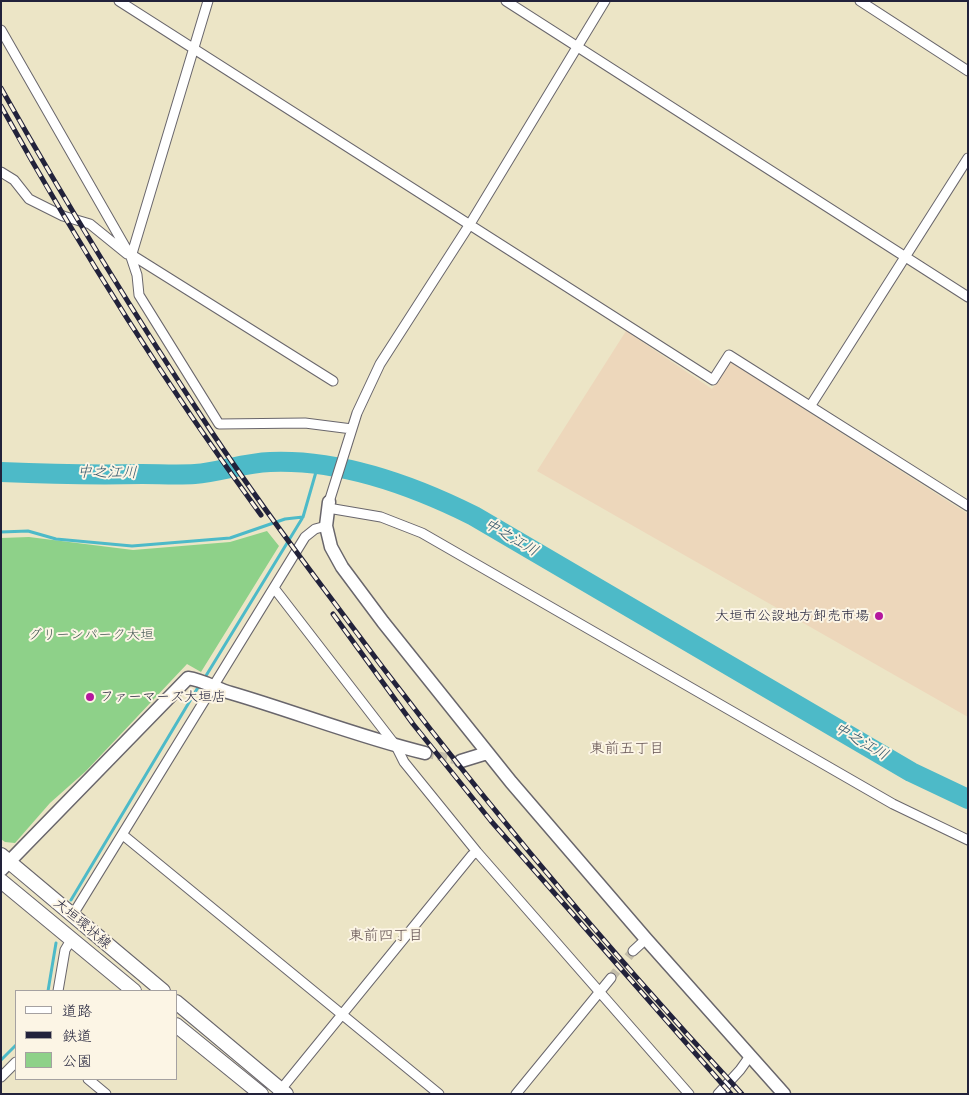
<!DOCTYPE html>
<meta charset="utf-8">
<style>
body{margin:0}
#map{position:relative;width:969px;height:1095px;overflow:hidden;background:#ece5c6;font-family:Pangolin,"Klee One",sans-serif}
canvas{display:block}
.frame{position:absolute;inset:0;border:2px solid #22223b;pointer-events:none}
.legend{position:absolute;left:15px;top:990px;width:162px;height:90px;box-sizing:border-box;background:#fcf5e5;border:1px solid #a5a1a1;margin:0;padding:6px 9px;list-style:none;font-size:15px;color:#22223b}
.legend li{display:flex;align-items:center;gap:10px;height:25px}
.legend b{width:25px;border:1px solid #a5a1a1}
</style>
<div id="map">
<canvas width="969" height="1095"></canvas>
<div class="frame"></div>
<ul class="legend">
<li><b style="height:6px;background:#fff"></b>道路</li>
<li><b style="height:6px;background:#22223b"></b>鉄道</li>
<li><b style="height:14px;background:#8ed189"></b>公園</li>
</ul>
</div>
<script>
const ctx = document.querySelector('canvas').getContext('2d');
ctx.lineJoin = 'round';
function fillPath(path, color) { ctx.fillStyle = color; ctx.fill(path, 'evenodd'); }
function trace(path, color, width, dash) { ctx.strokeStyle = color; ctx.lineWidth = width; ctx.lineCap = dash ? 'butt' : 'round'; ctx.setLineDash(dash || []); ctx.stroke(path); }
function write(font, color, halo, rows, align = 'center') {
  ctx.font = font + ' Pangolin,"Klee One",sans-serif'; ctx.lineWidth = 4; ctx.setLineDash([]); ctx.textBaseline = 'middle'; ctx.strokeStyle = halo; ctx.fillStyle = color; for (const [text, x, y, turn = 0] of rows) {
    ctx.save(); ctx.translate(x, y); ctx.rotate((+turn || 0) * Math.PI / 180); ctx.textAlign = isNaN(turn) ? turn : align; if (halo) ctx.strokeText(text, 0, 0); ctx.fillText(text, 0, 0); ctx.restore();
  }
}
const built = new Path2D(`
 M626 331 712 389 730 362 968 514V717L537 471Z`);
const green = new Path2D(`
 M267 531 279 546 201 672 187 664 86 771 50 803 15 843 5 842 1 839V538L29 537 133 550 230 542Z`);
const stream = new Path2D(`
 M1 532 28 531 56 539 132 546 230 538 285 519 303 517
 M204 679 303 517 318 465
 M71 900 200 684
 M48 991 56 943
 M1 1060 16 1045`);
const river = new Path2D(`
 M1 472C48 474 95 475 142 474 159 474 178 475 195 474 220 472 244 463 270 462 341 459 412 485 474 516L911 772 968 799`);
const streetTunnel = new Path2D(`
 M425 753 461 761
 M611 978 633 951`);
const street = new Path2D(`
 M119 1 713 380 729 355 968 506
 M506 1 968 297
 M860 1 968 71
 M1 30 131 257 137 275 139 295 219 424 305 423 352 429
 M1 172 14 180 29 199 63 216 90 224 127 254
 M132 255 333 381
 M131 257 208 1
 M811 405 968 158
 M329 502 357 413 380 364 470 224 605 1
 M328 508 381 517 422 533 893 804 968 840
 M274 588 396 746 404 762 477 852 689 1094
 M123 835 439 1094
 M72 916 305 537 315 529 326 526
 M633 951 646 939
 M58 991 65 950 71 940
 M1 1077 16 1062
 M88 1079 106 1094
 M278 1093 472 855 477 852
 M516 1094 611 978
 M718 1094 740 1070 750 1056`);
const secondary = new Path2D(`
 M329 502 326 526 331 547 342 567 383 622 511 782 646 939 784 1094
 M461 761 487 753
 M1 870 188 678C203 680 217 689 231 693 296 712 359 737 425 753`);
const primary = new Path2D(`
 M1 855 163 991
 M1 881 134 991
 M176 1002 286 1094
 M176 1025 261 1094`);
const rail = new Path2D(`
 M1 88C67 205 137 319 211 431 251 491 293 548 336 605 462 776 598 939 742 1094
 M1 106C79 247 166 385 261 515
 M333 614 413 724 491 821 731 1094`);
const markers = [
 [879,616,5,"#b5179e"],
 [90,697,5,"#b5179e"]
];
const poiNames = [
 ["大垣市公設地方卸売市場",869,616],
 ["ファーマーズ大垣店",100,697,"left"]
];
const parkNames = [
 ["グリーンパーク大垣",91,635]
];
const streetNames = [
 ["大垣環状線",82,924,40]
];
const waterNames = [
 ["中之江川",107,473,1],
 ["中之江川",511,538,30],
 ["中之江川",861,742,30]
];
const neighbourhoodNames = [
 ["東前五丁目",627,749],
 ["東前四丁目",386,936]
];
fillPath(built, '#edd7bb');
fillPath(green, '#8ed189');
trace(stream, '#4dbac8', 3);
trace(river, '#4dbac8', 20);
trace(streetTunnel, '#c4beaa', 9, [9, 4.5]);
trace(street, '#69666c', 11);
trace(secondary, '#69666c', 15);
trace(primary, '#69666c', 16);
trace(street, '#fff', 9);
trace(secondary, '#fff', 12);
trace(primary, '#fff', 14);
trace(rail, '#22223b', 5);
trace(rail, '#fcf5e5', 3, [9]);
for (const [x, y, r, color] of markers) { const dot = new Path2D(); dot.arc(x, y, r, 0, 2 * Math.PI); ctx.fillStyle = color; ctx.fill(dot); trace(dot, '#fcf5e5', 2); }
write('14px', '#22223b', '#fcf5e5', poiNames, 'right');
write('14px', '#425752', '#fcf5e5', parkNames);
write('14px', '#22223b', '#fcf5e5', streetNames);
write('italic 15px', '#31576c', '#fcf5e5', waterNames);
write('15px', '#645353', '#fcf5e5', neighbourhoodNames);
</script>
